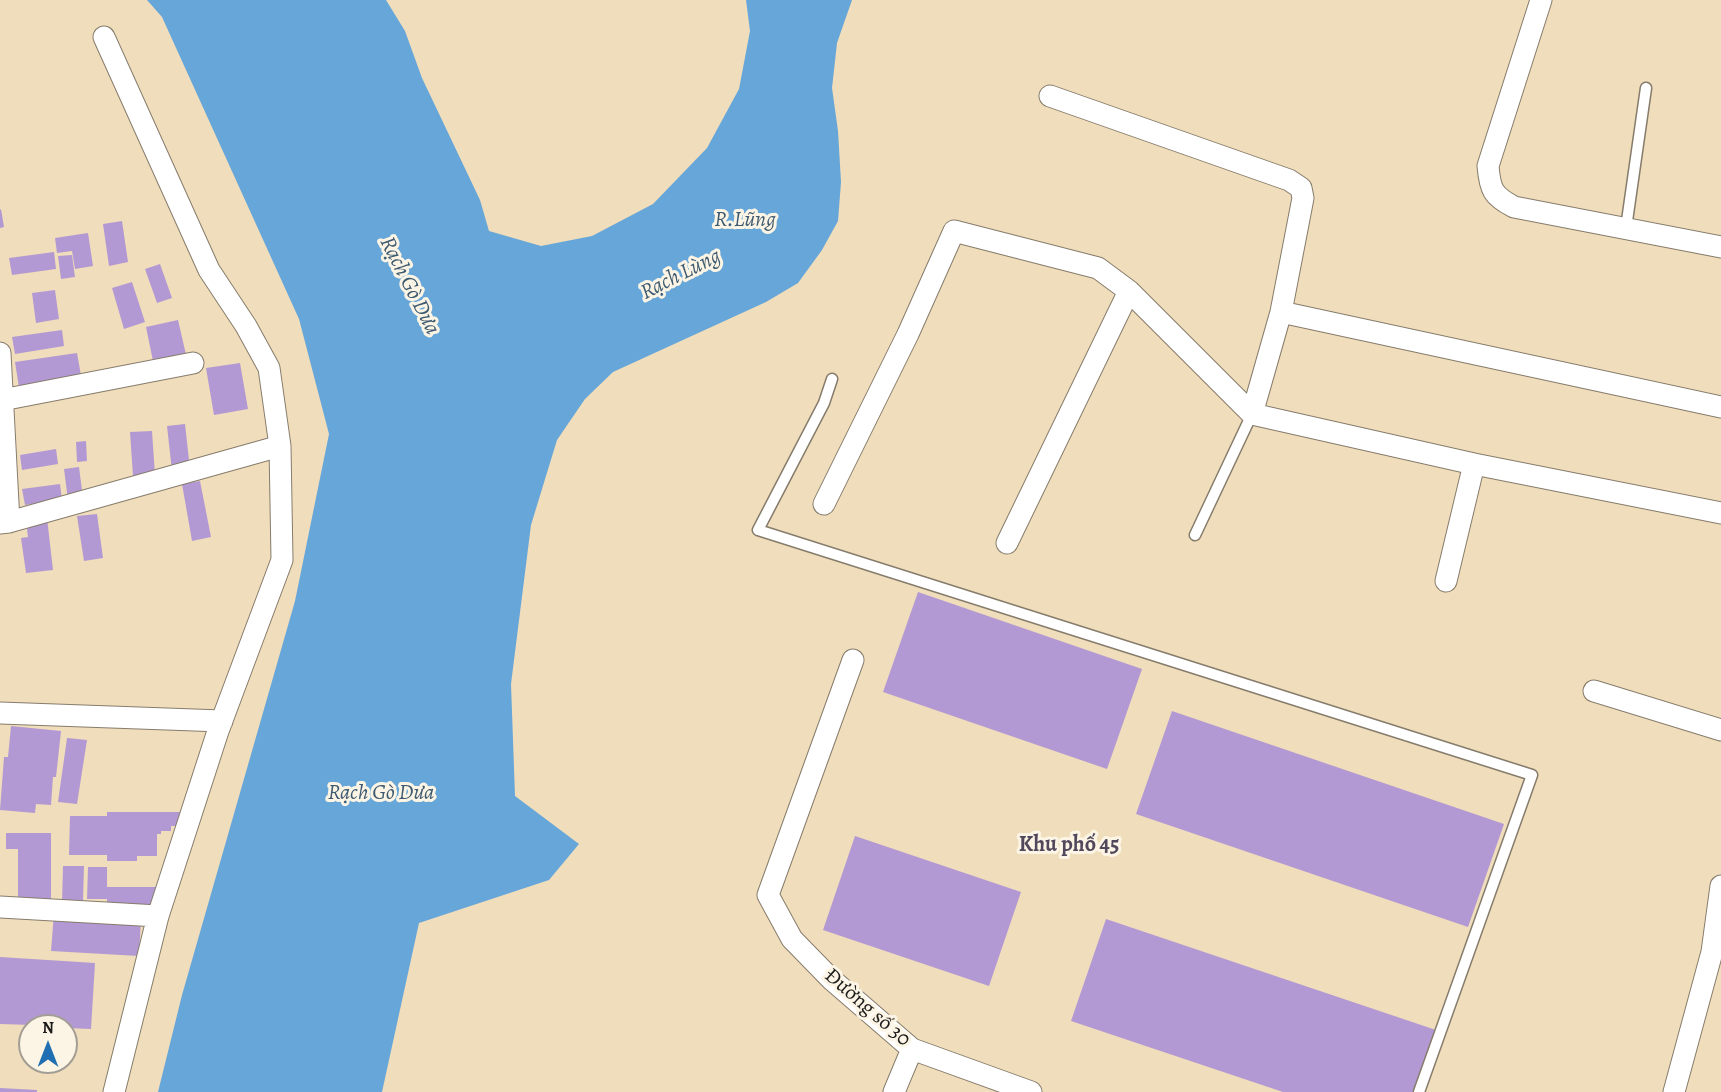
<!DOCTYPE html>
<meta charset="utf-8">
<style>
body{margin:0}
#map{position:relative;width:1721px;height:1092px;overflow:hidden;background:#f0ddbb;font-family:Alegreya,serif}
canvas{display:block}
.north{position:absolute;left:18px;top:1014px;width:60px;height:60px;box-sizing:border-box;background:#fcf5e5;border:2px solid #a29e95;border-radius:50%;rotate:0deg;font-size:16px;font-weight:700;line-height:24px;text-align:center;color:#1c1c1c}
.north::after{content:'';display:block;margin:auto;width:21px;height:27px;background:#1f6fb2;clip-path:polygon(50% 0,100% 100%,50% 72%,0 100%)}
</style>
<div id="map">
<canvas width="1721" height="1092"></canvas>
<div class="north">N</div>
</div>
<script>
const ctx = document.querySelector('canvas').getContext('2d');
ctx.lineJoin = 'round';
function fillPath(path, color) { ctx.fillStyle = color; ctx.fill(path, 'evenodd'); }
function trace(path, color, width, dash) { ctx.strokeStyle = color; ctx.lineWidth = width; ctx.lineCap = dash ? 'butt' : 'round'; ctx.setLineDash(dash || []); ctx.stroke(path); }
function write(font, color, halo, rows, align = 'center') {
  ctx.font = font + ' Alegreya,serif'; ctx.lineWidth = 6; ctx.setLineDash([]); ctx.textBaseline = 'middle'; ctx.strokeStyle = halo; ctx.fillStyle = color; for (const [text, x, y, turn = 0] of rows) {
    ctx.save(); ctx.translate(x, y); ctx.rotate((+turn || 0) * Math.PI / 180); ctx.textAlign = isNaN(turn) ? turn : align; if (halo) ctx.strokeText(text, 0, 0); ctx.fillText(text, 0, 0); ctx.restore();
  }
}
const water = new Path2D(`
 M147 0H386L405 31 422 78 480 200 489 231 541 246 592 236 653 204 707 148 739 89 750 31 746 0H852L837 43 832 88 838 131 841 182 838 221 822 250 798 283 766 302 613 372 585 399 557 440 531 525 511 684 515 796 579 844 549 880 419 923 382 1092H158L182 995 295 601 329 434 299 319 162 17Z`);
const building = new Path2D(`
 M1 209 4 227 0 228V210Z
 M122 221 128 262 109 266 103 224Z
 M88 233 93 266 75 269 72 251 57 253 55 238Z
 M54 252 56 269 12 275 9 258Z
 M72 255 75 277 61 279 58 256Z
 M160 264 172 298 157 303 145 269Z
 M132 282 145 322 124 329 112 288Z
 M55 290 59 319 36 323 32 293Z
 M178 320 187 359 154 366 146 327Z
 M62 330 64 346 15 354 12 337Z
 M77 353 82 381 20 394 15 362Z
 M240 363 248 409 214 415 206 368Z
 M185 424 190 469 172 471 167 426Z
 M152 431 155 475 133 476 130 432Z
 M86 441 87 461 77 462 76 442Z
 M56 449 58 464 22 470 20 455Z
 M79 467 83 498 68 500 64 469Z
 M200 481 211 537 192 541 182 484Z
 M60 484 62 500 25 505 22 489Z
 M97 514 103 558 84 561 77 516Z
 M47 518 53 570 26 573 21 538 28 537 26 521Z
 M918 592 1142 669 1107 769 883 692Z
 M1172 711 1504 824 1468 927 1136 814Z
 M11 726 61 731 56 777H53L51 805 36 804 35 813 0 810 4 757H8Z
 M67 738 87 740 77 804 58 802Z
 M107 812H180V826H171V831H161V834H157V856H137V861H107V855H69L70 816H107Z
 M6 833H51V904L18 903V849H6Z
 M855 836 1021 892 989 986 823 930Z
 M63 866H84L83 902H62Z
 M88 867H107V887H156V911H107V899H87Z
 M54 913 141 919 139 956 51 951Z
 M1106 919 1436 1030 1414 1092H1283L1071 1021Z
 M0 957 95 963 91 1029 66 1028V1026L0 1024Z
 M0 1088 37 1090V1092H0Z`);
const service = new Path2D(`
 M1626 228 1646 88
 M832 379 824 403 758 530 1532 775 1419 1092
 M1195 535 1252 414`);
const minor = new Path2D(`
 M1541 0 1488 166C1490 190 1493 196 1514 207L1721 247
 M104 37 209 270 246 326 269 368 280 446 282 560 218 731 158 916 114 1092
 M1050 96 1289 180 1301 188 1303 198 1281 312 1252 414
 M1281 312 1721 407
 M0 353 9 522
 M2 400 193 363
 M824 504 908 334 954 231 1098 268 1129 291 1252 414 1474 464 1721 513
 M0 523 9 522 280 446
 M1007 543 1129 291
 M1446 581 1474 464
 M853 660 768 895 792 939 831 979 912 1049 1031 1092
 M1594 691 1721 730
 M0 713 222 721
 M0 907 158 916
 M894 1092 912 1049
 M1674 1092 1712 952 1721 886`);
const streetNames = [
 ["Đường số 30",867,1008,41]
];
const waterNames = [
 ["R.Lũng",745,221],
 ["Rạch Lùng",681,275,-27],
 ["Rạch Gò Dưa",409,286,63],
 ["Rạch Gò Dưa",381,794]
];
const neighbourhoodNames = [
 ["Khu phố 45",1069,846]
];
fillPath(water, '#67a6d9');
fillPath(building, '#b399d3');
trace(service, '#867c6c', 13);
trace(minor, '#867c6c', 23);
trace(service, '#fff', 10);
trace(minor, '#fff', 21);
write('21px', '#1c1c1c', '#fcf5e5', streetNames);
write('italic 22px', '#3e5a71', '#fcf5e5', waterNames);
write('bold 22px', '#51485c', '#fcf5e5', neighbourhoodNames);
</script>
